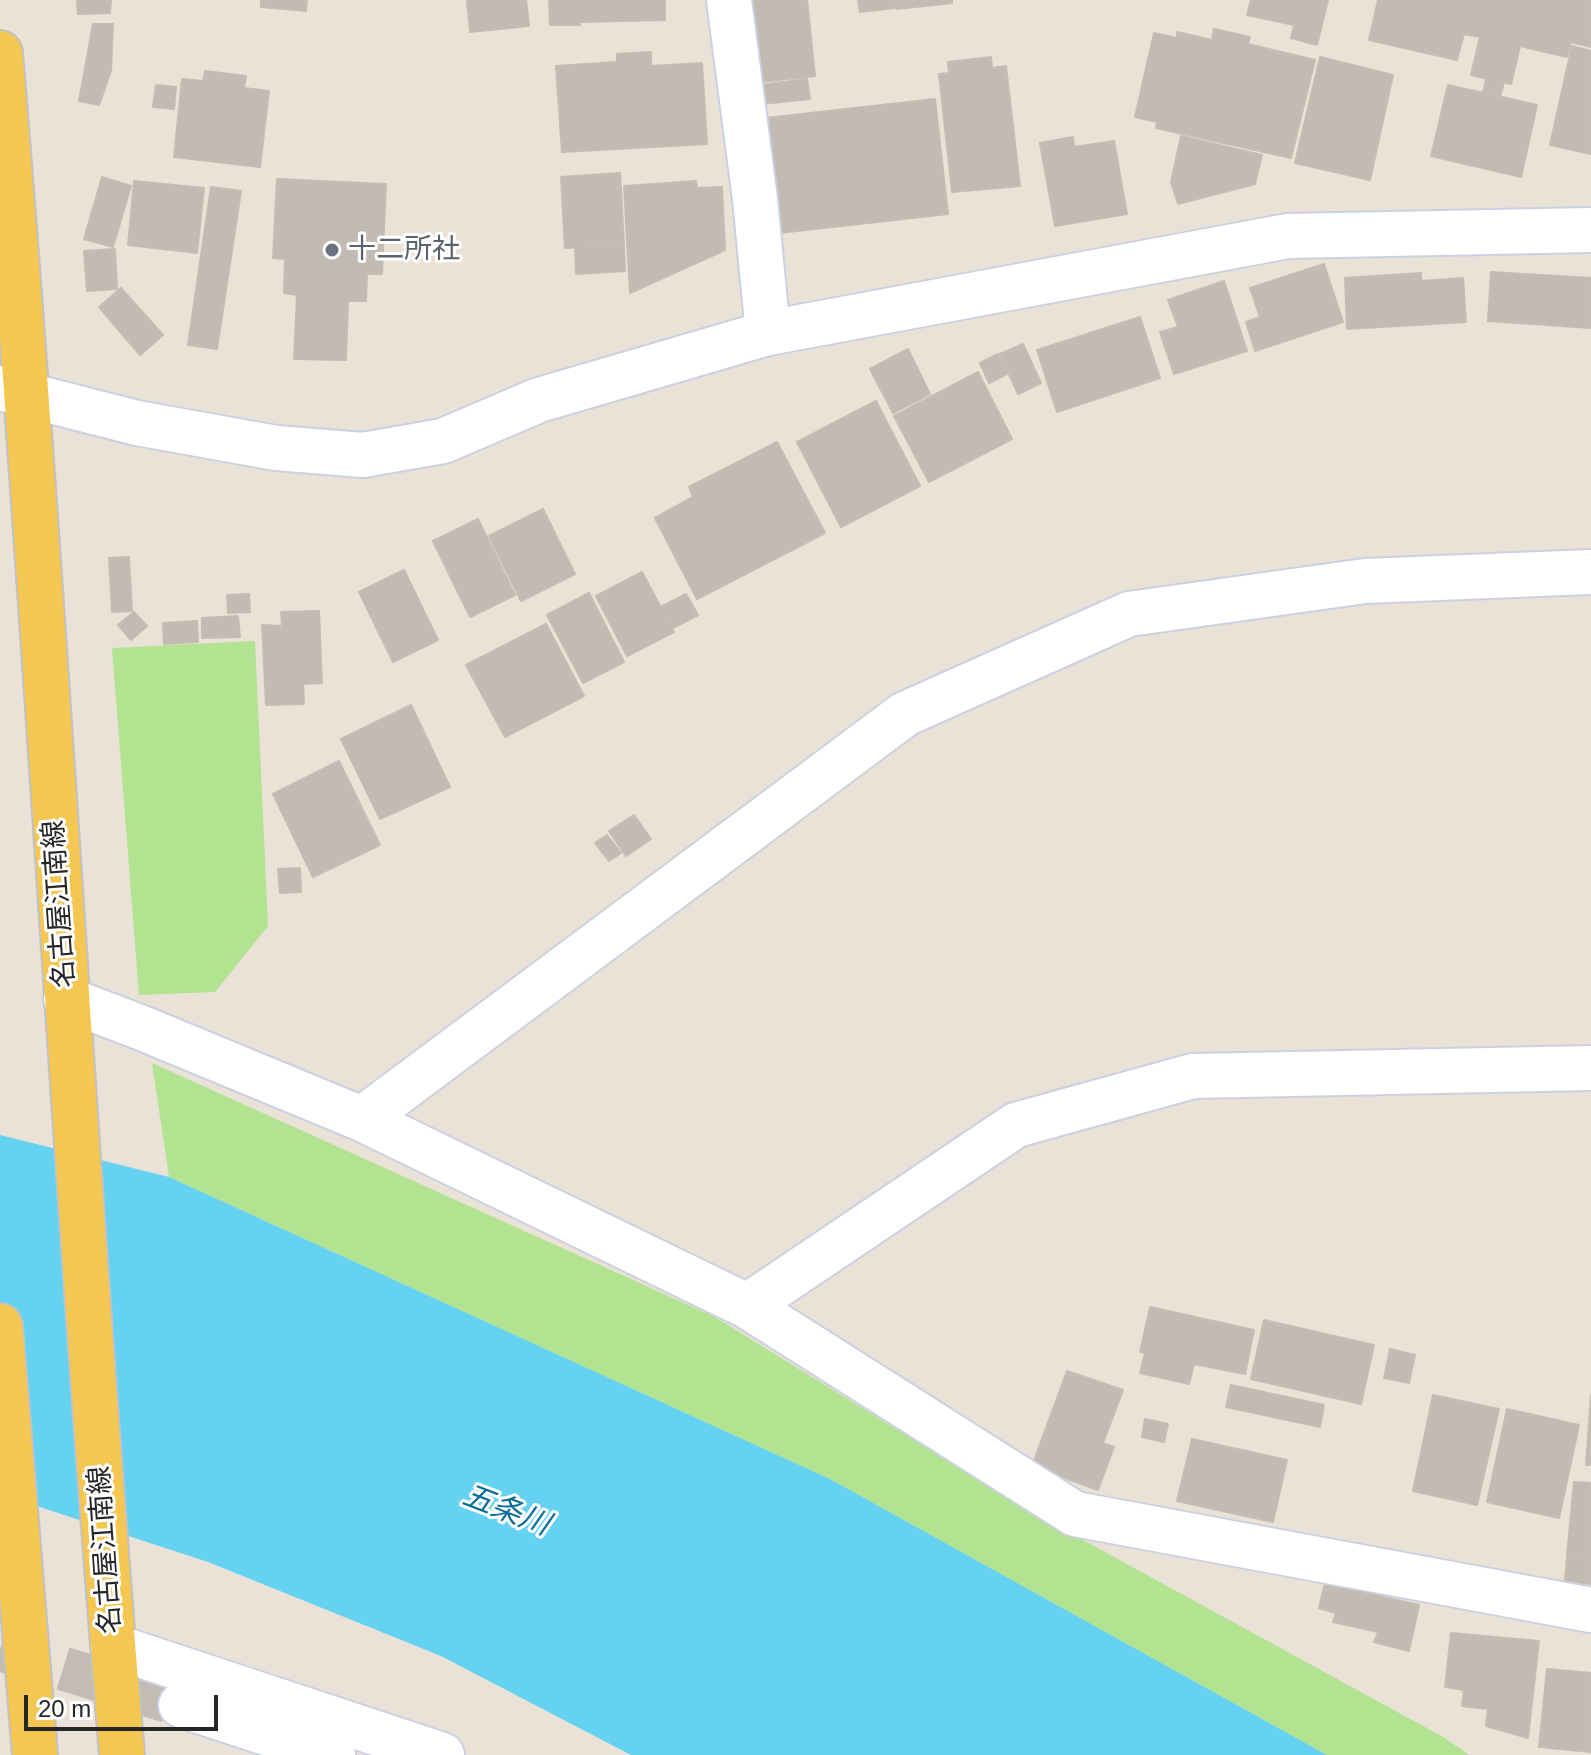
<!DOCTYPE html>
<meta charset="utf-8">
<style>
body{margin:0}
#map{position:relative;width:1591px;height:1755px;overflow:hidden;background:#eae1d7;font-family:Arial,sans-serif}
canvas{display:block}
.scale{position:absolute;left:24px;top:1695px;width:194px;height:36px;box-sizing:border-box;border:4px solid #262626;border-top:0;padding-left:10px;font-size:24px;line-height:28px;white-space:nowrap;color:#262626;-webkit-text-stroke:6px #fff;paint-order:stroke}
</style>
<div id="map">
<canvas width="1591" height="1755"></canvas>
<div class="scale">20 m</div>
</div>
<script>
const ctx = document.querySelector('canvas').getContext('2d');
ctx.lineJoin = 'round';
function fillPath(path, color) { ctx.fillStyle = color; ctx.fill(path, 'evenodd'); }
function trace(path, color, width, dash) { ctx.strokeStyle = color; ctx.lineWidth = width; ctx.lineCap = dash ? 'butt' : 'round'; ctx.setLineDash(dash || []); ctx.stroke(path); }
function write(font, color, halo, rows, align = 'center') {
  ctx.font = font + ' Arial,"Noto Sans JP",sans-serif'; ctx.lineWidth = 6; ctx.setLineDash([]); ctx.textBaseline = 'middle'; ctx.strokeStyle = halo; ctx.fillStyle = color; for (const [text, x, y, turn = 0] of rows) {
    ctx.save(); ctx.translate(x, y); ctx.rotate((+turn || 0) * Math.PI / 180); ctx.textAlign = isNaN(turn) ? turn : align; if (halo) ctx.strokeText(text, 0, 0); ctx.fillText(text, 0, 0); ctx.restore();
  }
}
const green = new Path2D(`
 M255 641 268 926 215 992 139 995 112 648Z
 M152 1063 715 1317 1019 1505 1445 1738 1469 1755H1327L830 1479 169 1177Z`);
const water = new Path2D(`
 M0 1135 169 1177 830 1479 1327 1755H631L441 1656 208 1562 0 1494Z`);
const building = new Path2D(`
 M77 0H111L110 13 78 14Z
 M261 0H307L306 11 261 7Z
 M467 0H526L529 26 470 32Z
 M549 0H665V20L580 22V25H550Z
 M750 0H807L815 76 759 82Z
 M858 0H894L895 8 860 12Z
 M896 0H952V3L897 9Z
 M1251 0H1328L1317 45 1291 38 1294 25 1247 15Z
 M1378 0H1591V47L1571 42 1567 57 1520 46 1511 84 1471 75 1480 37 1464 34 1457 60 1369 40Z
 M93 24H113L111 71 99 105 79 101Z
 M1214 29 1250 37 1248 44 1315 60 1291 158 1156 128 1157 122 1135 117 1154 33 1177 38V32L1212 40Z
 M1572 46 1591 51V154L1550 145Z
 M651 52V66L702 63 707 144 562 152 556 66 617 62V54Z
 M991 57 992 68 1006 66 1020 186 952 192 939 74 949 73 948 62Z
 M1320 57 1393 75 1370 180 1295 163Z
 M205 71 246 76 244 88 269 91 260 167 174 157 182 79 203 81Z
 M807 79 810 99 762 104 760 85Z
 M1486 79 1504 83 1500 97 1483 93Z
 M156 85 176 87 174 109 153 107Z
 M1448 85 1537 105 1521 177 1431 156Z
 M935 99 948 214 779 233 766 118Z
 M1181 136 1262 155 1255 184 1178 204 1171 182Z
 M1073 137 1074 147 1114 141 1127 214 1055 226 1040 143Z
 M620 173 624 245 565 248 561 177Z
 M102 177 131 186 113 247 84 239Z
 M277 179 386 184 382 274H367L366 301H348L346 360 294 359 297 295 284 293 285 259 273 258Z
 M134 181 204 188 197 253 128 245Z
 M696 181 697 188 722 187 725 250 630 293 624 186Z
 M211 187 241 191 217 349 188 345Z
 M624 246 625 271 576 274 575 249Z
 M115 249 117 289 87 291 84 251Z
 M1324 264 1343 322 1255 351 1246 322 1260 317 1250 288Z
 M1491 272 1591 278V328L1488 321Z
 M1421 273V281L1463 278 1466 322 1347 329 1345 278Z
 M1224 281 1247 351 1174 374 1160 332 1178 327 1168 300Z
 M121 288 163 335 140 355 99 307Z
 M1140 317 1160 378 1057 412 1037 350Z
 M1023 344 1041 383 1018 394 1000 354Z
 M908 349 930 394 893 413 870 369Z
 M998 354 1007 374 989 383 980 363Z
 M978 372 1012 439 929 482 894 416Z
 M876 401 920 486 841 527 797 442Z
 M777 442 825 533 697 599 655 518 693 497 689 487Z
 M543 509 575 574 521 601 489 536Z
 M478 519 515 595 470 617 433 541Z
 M129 557 132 611 112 612 109 558Z
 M404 570 438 640 393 662 359 592Z
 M642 572 674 632 627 656 596 596Z
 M589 593 624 662 583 683 547 615Z
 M249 594 250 612 228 613 227 595Z
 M686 594 698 615 673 628 661 607Z
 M319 611 322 683 303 684 304 704 266 705 262 625 282 626 281 612Z
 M134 612 147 626 131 640 118 625Z
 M238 616 240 637 202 638V618Z
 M197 621 198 642 164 644 163 623Z
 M546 624 584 696 505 737 466 665Z
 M411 705 450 787 380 819 341 739Z
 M339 761 380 845 313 877 273 794Z
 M634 815 651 839 626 856 609 831Z
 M607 835 621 853 609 861 595 843Z
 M300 868 301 892 280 893 278 869Z
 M1150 1307 1254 1330 1245 1374 1194 1364 1189 1384 1140 1373 1145 1353 1140 1352Z
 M1264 1320 1374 1345 1361 1404 1251 1379Z
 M1390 1349 1415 1355 1409 1383 1384 1378Z
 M1067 1371 1123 1390 1103 1443 1114 1447 1098 1490 1032 1466Z
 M1231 1385 1324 1405 1320 1427 1226 1407Z
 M1433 1395 1499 1409 1477 1505 1413 1491Z
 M1591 1395V1465H1586Z
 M1507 1409 1579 1425 1559 1518 1487 1502Z
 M1145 1419 1168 1424 1164 1442 1142 1437Z
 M1192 1439 1287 1460 1273 1522 1177 1501Z
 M1574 1482 1591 1483V1557L1567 1555Z
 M1567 1556 1591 1559V1584L1565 1581Z
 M1325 1583 1419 1605 1409 1651 1374 1642 1378 1632 1333 1622 1336 1613 1319 1608Z
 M1451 1633 1539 1641 1528 1738 1486 1726 1488 1709 1462 1706 1464 1690 1445 1687Z
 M1547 1669 1591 1673V1752L1539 1747Z`);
const minorTunnel = new Path2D(`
 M0 1649 181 1705`);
const minor = new Path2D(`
 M729 0 755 199 768 333
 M0 388 137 423 276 448 363 455 443 441 539 400 768 333 1288 236 1591 230
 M66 999 142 1028 362 1119 747 1306 1016 1125 1193 1076 1591 1068
 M362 1119 905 714 1129 614 1365 581 1591 572
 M747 1306 1075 1514 1591 1610
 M113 1646 442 1755
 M181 1705 333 1755`);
const major = new Path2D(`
 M0 53C47 620 75 1188 122 1755
 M0 1326 35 1755`);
const markers = [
 [332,250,8,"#6b7280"]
];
const worshipNames = [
 ["十二所社",348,250]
];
const streetNames = [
 ["名古屋江南線",60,904,-94],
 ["名古屋江南線",106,1550,-94]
];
const waterNames = [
 ["五条川",506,1511,21]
];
fillPath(green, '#b1e391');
fillPath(water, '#65d2f1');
fillPath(building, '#c1bbb4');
trace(building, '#c5bdb1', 2);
trace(minorTunnel, '#c3bcb4', 44, [44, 22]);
trace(minor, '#ccd1e1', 48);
trace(major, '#c2c2c2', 48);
trace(minor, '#fff', 44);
trace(major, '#f4c752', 44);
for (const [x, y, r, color] of markers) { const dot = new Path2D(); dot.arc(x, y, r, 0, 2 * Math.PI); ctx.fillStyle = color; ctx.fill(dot); trace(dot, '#fff', 3); }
write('28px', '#5b616d', '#fff', worshipNames, 'left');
write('28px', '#262626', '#fff', streetNames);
write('italic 30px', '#096d98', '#fff', waterNames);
</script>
